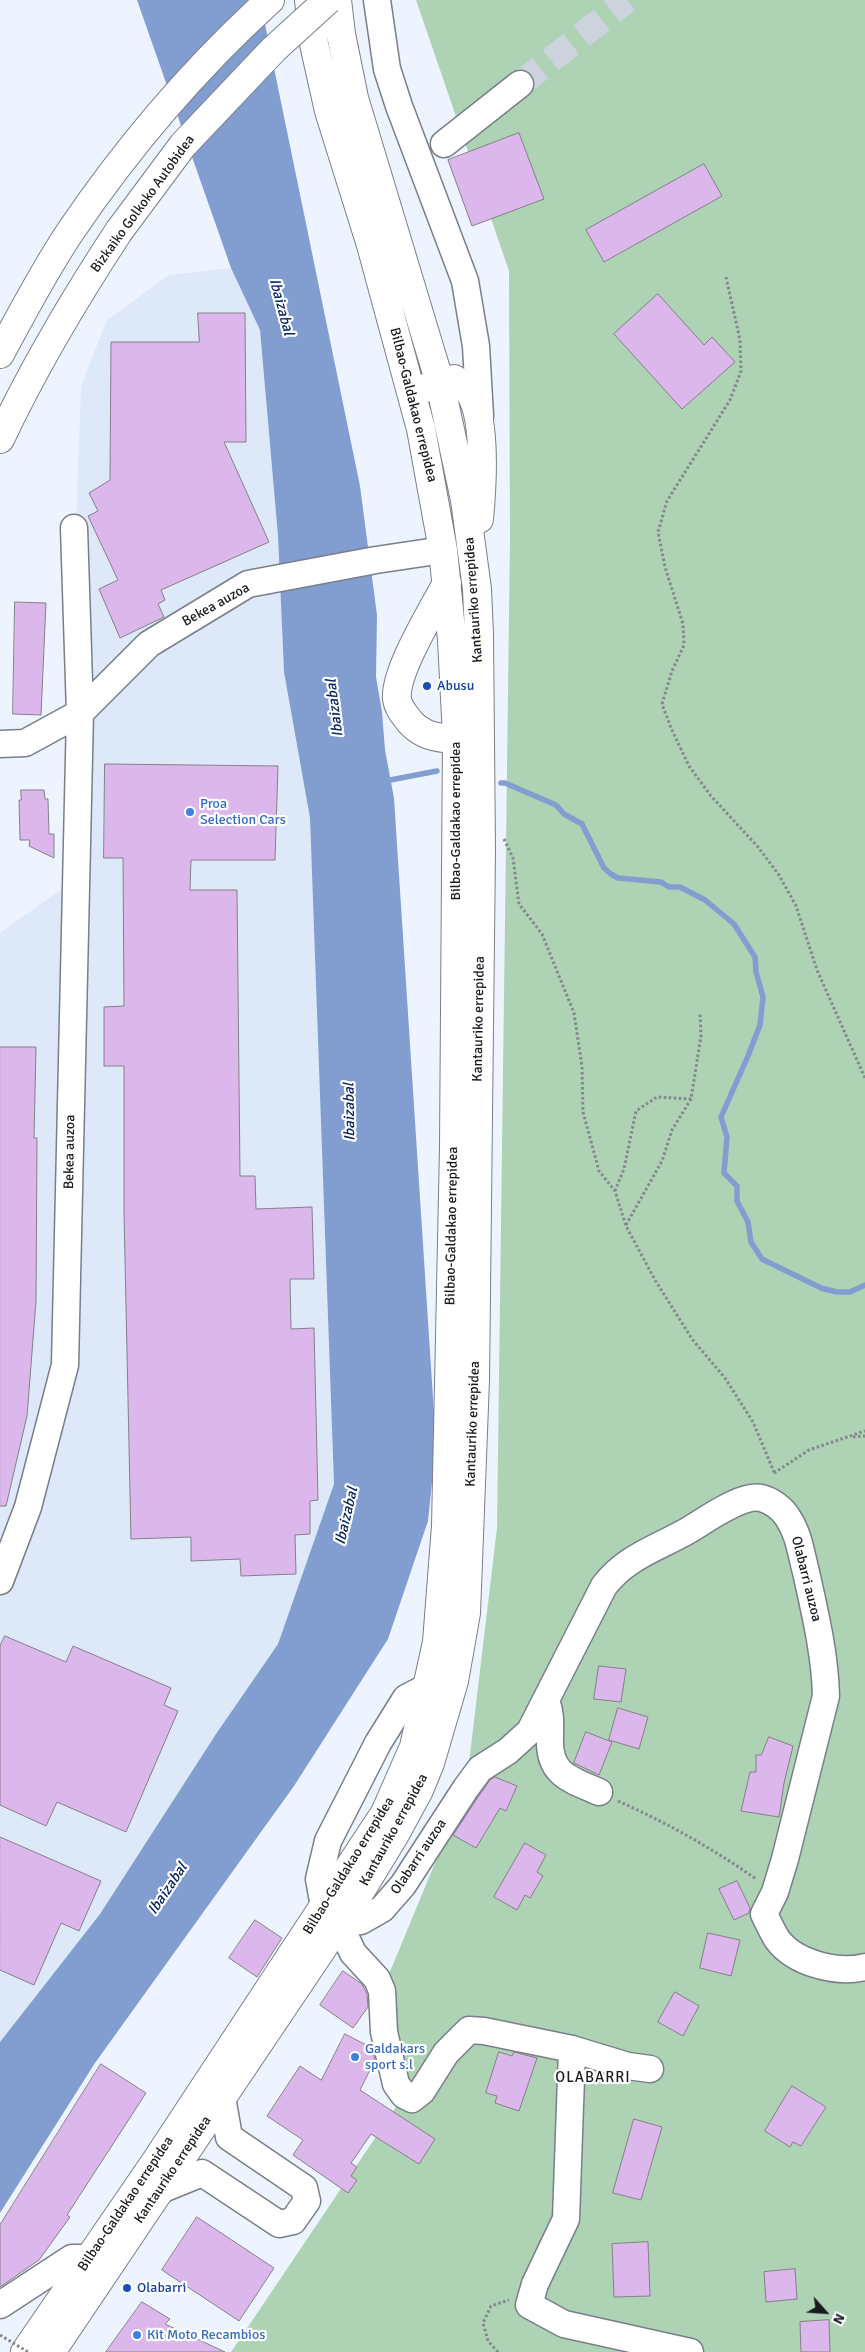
<!DOCTYPE html>
<style>
body{margin:0}
#map{position:relative;width:865px;height:2352px;overflow:hidden;background:#edf4ff;font-family:Signika,sans-serif}
canvas{display:block}
.north{position:absolute;left:800px;top:2287px;width:50px;height:50px;-webkit-text-stroke:4px #fff;paint-order:stroke;rotate:116deg;font-size:14px;font-weight:700;line-height:20px;text-align:center;color:#191b1f}
.north::after{content:'';display:block;margin:auto;width:18px;height:22px;background:#191b1f;clip-path:polygon(50% 0,100% 100%,50% 72%,0 100%)}
</style>
<div id="map">
<canvas width="865" height="2352"></canvas>
<div class="north">N</div>
</div>
<script>
const ctx = document.querySelector('canvas').getContext('2d');
ctx.lineJoin = 'round';
function fillPath(path, color) { ctx.fillStyle = color; ctx.fill(path, 'evenodd'); }
function trace(path, color, width, dash) { ctx.strokeStyle = color; ctx.lineWidth = width; ctx.lineCap = dash ? 'butt' : 'round'; ctx.setLineDash(dash || []); ctx.stroke(path); }
function write(font, color, halo, rows, align = 'center') {
  ctx.font = font + ' Signika,sans-serif'; ctx.lineWidth = 4.5; ctx.setLineDash([]); ctx.textBaseline = 'middle'; ctx.strokeStyle = halo; ctx.fillStyle = color; for (const [text, x, y, turn = 0] of rows) {
    ctx.save(); ctx.translate(x, y); ctx.rotate((+turn || 0) * Math.PI / 180); ctx.textAlign = isNaN(turn) ? turn : align; if (halo) ctx.strokeText(text, 0, 0); ctx.fillText(text, 0, 0); ctx.restore();
  }
}
const built = new Path2D(`
 M231 268 260 330 278 536 284 672 310 818 334 1484 278 1644 216 1734 100 1914 0 2042V933L63 888 81 386 107 320 169 275Z`);
const green = new Path2D(`
 M416 0H865V2352H231L404 2095 382 1991 466 1788 497 1528 510 540 509 271Z`);
const water = new Path2D(`
 M137 0H260L360 486 377 615 376 677 382 712 385 750 394 798 436 1444 428 1521 388 1639 294 1786 95 2063 0 2213V2042L100 1914 216 1734 278 1644 334 1484 310 818 284 672 278 536 260 330 231 268Z`);
const stream = new Path2D(`
 M385 781 437 771
 M501 783H505L556 805 564 814 582 824 604 868 611 874 618 878 661 882 669 887H680L705 900 734 924 755 957 756 972 763 997 760 1025 748 1056 721 1117 727 1137 724 1173 737 1186V1201L748 1222 751 1242 762 1259 821 1288 837 1292H850L865 1285`);
const building = new Path2D(`
 M519 133 544 199 472 226 448 160Z
 M704 164 722 196 604 262 586 230Z
 M658 294 704 345 712 337 735 362 682 409 614 334Z
 M198 313H245L246 442H224L269 542 161 590 165 600 158 604 164 617 120 638 99 589 118 580 88 516 98 511 89 493 110 480 111 342H199Z
 M15 602 46 603 41 715 13 714Z
 M105 764 278 766 275 860H191L190 890H237L240 1176H255L256 1209 312 1207 314 1279H290L291 1329 314 1328 318 1500 310 1501V1534L295 1535 296 1574 241 1576 240 1559 191 1561V1537L131 1539 124 1212V1066H104V1007L124 1006 123 858H104Z
 M21 790H44L45 799H48L49 834H54V858L29 846 30 840H20L19 800H21Z
 M0 1047H36L34 1138H37L36 1301 27 1416 6 1506H0Z
 M5 1636 66 1662 73 1646 171 1688 164 1705 178 1711 126 1832 57 1802 46 1826 0 1805V1646Z
 M599 1666 626 1669 621 1702 594 1699Z
 M618 1708 648 1717 639 1749 609 1740Z
 M586 1732 612 1742 599 1775 574 1763Z
 M769 1737 793 1746 784 1783 779 1817 741 1811 750 1772H756V1755H761Z
 M495 1777 517 1786 506 1811 500 1808 476 1848 453 1835 478 1797 490 1780Z
 M0 1837 101 1881 79 1931 61 1923 34 1985 0 1970Z
 M525 1843 546 1855 537 1872 543 1876 530 1898 525 1895 517 1910 494 1897Z
 M737 1881 750 1908 749 1913 734 1920 719 1889Z
 M255 1920 282 1938 257 1977 229 1958Z
 M708 1933 740 1940 731 1976 700 1968Z
 M343 1971 362 1984 367 1994 368 2007 353 2028 320 2005Z
 M675 1992 699 2006 683 2036 658 2022Z
 M345 2034 372 2048 375 2060 360 2090 435 2139 419 2164 371 2134 351 2163 357 2167 351 2176 357 2180 348 2193 293 2155 303 2140 267 2116 300 2066 321 2080Z
 M499 2052 512 2056 514 2052 537 2058 519 2111 495 2103 497 2096 486 2093Z
 M101 2064 146 2093 67 2215 70 2217 39 2260 0 2287V2225Z
 M792 2086 826 2107 801 2146 793 2142 790 2147 765 2131Z
 M634 2119 662 2127 641 2200 613 2193Z
 M197 2217 274 2268 239 2321 162 2270Z
 M648 2242 650 2296 614 2297 612 2244Z
 M795 2269 797 2299 766 2302 764 2272Z
 M142 2302 170 2319 165 2324 225 2352H106Z
 M829 2320 830 2352H801L800 2322Z`);
const minorTunnel = new Path2D(`
 M520 84 627 0`);
const path = new Path2D(`
 M726 277 740 340 741 371 730 400 667 501 658 532 665 567 683 624 684 645 672 671 662 704 671 728 689 766 711 796 758 847 779 875 796 906 817 970 865 1078
 M504 839 513 858 519 904 542 934 574 1013 582 1067 583 1112 599 1171 615 1191 626 1226 655 1280 692 1339 725 1378 753 1422 774 1472
 M615 1191 624 1169 636 1111 657 1097 691 1099
 M626 1225 662 1161 672 1130 691 1099 701 1036 700 1014
 M853 1437 865 1436
 M774 1473 809 1450 865 1431
 M618 1801C667 1823 712 1848 756 1879
 M498 2352 488 2341 483 2323 491 2306 509 2300`);
const minor = new Path2D(`
 M377 0 387 69 399 106 465 281 476 346 480 416
 M444 144 520 84
 M0 744 25 743 80 713 149 644 248 584 376 560 443 550
 M0 1581 28 1507 65 1365 80 713 74 528
 M547 1703C551 1715 550 1724 550 1737 548 1774 569 1779 599 1792
 M324 1907 319 1879 328 1841 378 1743 406 1698 429 1686
 M572 2049 566 2219 535 2284 529 2305 564 2324 690 2352
 M650 2069 628 2066 572 2049 484 2031 469 2030 446 2053 422 2091 412 2099 404 2095 396 2084 384 2032 382 1991 377 1979 353 1953 339 1923 361 1921 382 1909 403 1885 466 1788 480 1769 508 1751 530 1731 604 1586C627 1556 658 1548 689 1530 706 1520 741 1494 761 1498 771 1500 783 1509 788 1518 799 1534 801 1554 806 1572 815 1613 825 1654 826 1696L785 1859 775 1892 764 1914C768 1922 772 1931 777 1939 794 1963 837 1974 865 1967
 M158 2191 202 2173 279 2224 293 2221 307 2201 304 2188 229 2137 222 2097
 M0 2305 72 2258H89`);
const highway = new Path2D(`
 M0 354C22 313 44 271 70 232 127 148 195 68 270 0
 M425 388 454 379C459 383 465 386 469 391 487 418 482 487 479 519
 M0 439C34 367 75 298 119 231
 M447 583C434 608 394 672 397 699 398 708 405 715 410 722 419 732 431 737 444 738 454 738 465 736 475 736
 M25 2352 156 2161 385 1813 414 1747 437 1642 446 1526 454 1147 457 737 452 640 443 550 421 429 371 245 329 111 314 44 309 0
 M51 2352 355 1900 394 1836 419 1790 430 1763 454 1681 466 1613 475 1380 481 850 479 634 477 589 465 500 440 383 354 98 341 34 337 0`);
const pathBridge = new Path2D(`
 M0 2335 28 2352`);
const highwayBridge = new Path2D(`
 M119 231 183 145 274 49 328 0`);
const markers = [
 [427,686,5,"#1a4fb4"],
 [190,812,5,"#3f7fe0"],
 [355,2057,5,"#3f7fe0"],
 [127,2288,5,"#1a4fb4"],
 [137,2335,5,"#3f7fe0"]
];
const streetNames = [
 ["Bizkaiko Golkoko Autobidea",143,204,-54],
 ["Bilbao-Galdakao errepidea",413,405,76],
 ["Kantauriko errepidea",474,600,-94],
 ["Bekea auzoa",216,605,-29],
 ["Bilbao-Galdakao errepidea",456,821,-90],
 ["Kantauriko errepidea",479,1019,-89],
 ["Bekea auzoa",70,1152,-89],
 ["Bilbao-Galdakao errepidea",452,1226,-89],
 ["Kantauriko errepidea",473,1424,-88],
 ["Olabarri auzoa",806,1579,76],
 ["Kantauriko errepidea",394,1830,-61],
 ["Olabarri auzoa",419,1857,-56],
 ["Bilbao-Galdakao errepidea",349,1866,-58],
 ["Kantauriko errepidea",173,2170,-56],
 ["Bilbao-Galdakao errepidea",126,2204,-56]
];
const transitNames = [
 ["Abusu",437,686],
 ["Olabarri",137,2288]
];
const shopNames = [
 ["Proa",200,804],
 ["Selection Cars",200,820],
 ["Galdakars",365,2049],
 ["sport s.l",365,2065],
 ["Kit Moto Recambios",147,2335]
];
const waterNames = [
 ["Ibaizabal",281,307,75],
 ["Ibaizabal",335,708,-97],
 ["Ibaizabal",350,1112,-91],
 ["Ibaizabal",347,1516,-77],
 ["Ibaizabal",168,1889,-56]
];
const neighbourhoodNames = [
 ["OLABARRI",593,2078]
];
fillPath(built, '#dde8f9');
fillPath(green, '#add2b4');
fillPath(water, '#829ed1');
trace(stream, '#829ed1', 5.5);
fillPath(building, '#dcb7ec');
trace(building, '#868089', 1);
trace(minorTunnel, '#cdd3dd', 26, [26, 13]);
trace(minor, '#797f88', 29);
trace(highway, '#797f88', 30);
trace(path, '#83888f', 3, [2.5, 2.5]);
trace(minor, '#fff', 26);
trace(highway, '#fff', 28);
trace(highwayBridge, '#797f88', 30, []);
trace(pathBridge, '#83888f', 3, [2.5, 2.5]);
trace(highwayBridge, '#fff', 28);
for (const [x, y, r, color] of markers) { const dot = new Path2D(); dot.arc(x, y, r, 0, 2 * Math.PI); ctx.fillStyle = color; ctx.fill(dot); trace(dot, '#fff', 2); }
write('14px', '#191b1f', '#fff', streetNames);
write('14px', '#164399', '#fff', transitNames, 'left');
write('14px', '#366cbe', '#fff', shopNames, 'left');
write('italic 15px', '#072561', '#fff', waterNames);
ctx.letterSpacing = '1px';
write('15px', '#191b1f', '#fff', neighbourhoodNames);
ctx.letterSpacing = '0px';
</script>
